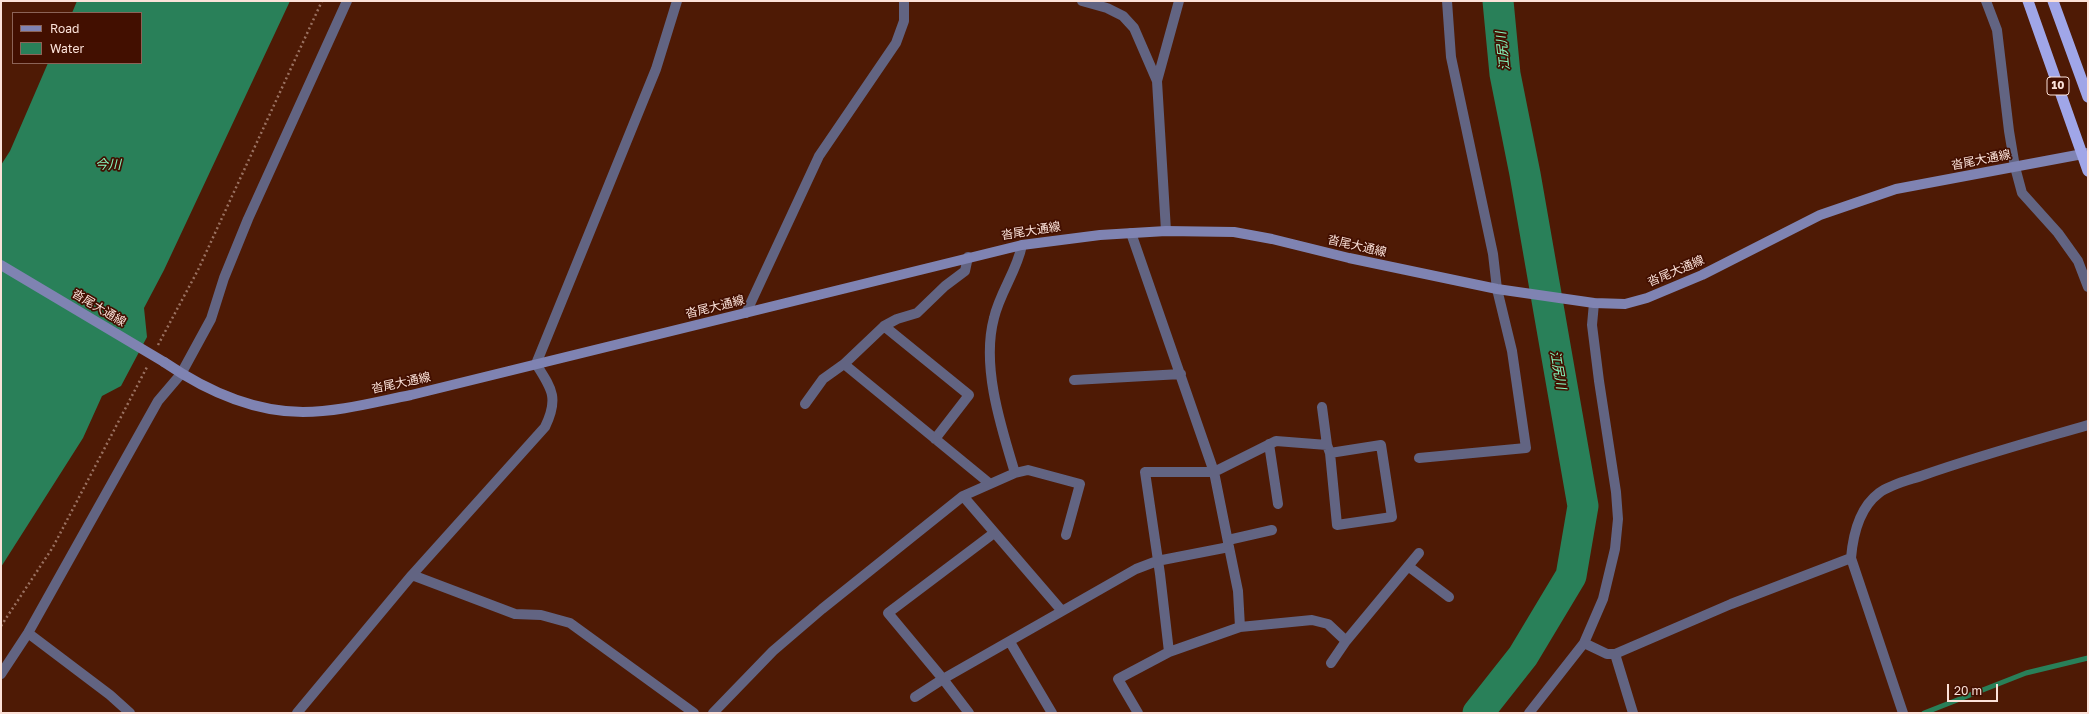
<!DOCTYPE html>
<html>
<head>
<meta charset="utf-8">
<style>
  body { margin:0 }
  #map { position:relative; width:2089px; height:714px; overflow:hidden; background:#4e1a05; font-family:"Golos Text",sans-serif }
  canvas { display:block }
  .frame { position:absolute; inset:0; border:2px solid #fce2d9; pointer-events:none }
  .legend { position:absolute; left:12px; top:12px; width:130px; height:52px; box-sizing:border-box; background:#420f00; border:1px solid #8c6357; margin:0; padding:5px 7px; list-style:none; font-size:12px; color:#fce2d9 }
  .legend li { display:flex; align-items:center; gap:8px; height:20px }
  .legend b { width:20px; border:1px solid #8c6357 }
  .scale { position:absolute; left:1947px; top:684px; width:51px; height:18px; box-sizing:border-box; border:2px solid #fce2d9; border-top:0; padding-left:5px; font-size:12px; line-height:14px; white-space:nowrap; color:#fce2d9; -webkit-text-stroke:3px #420f00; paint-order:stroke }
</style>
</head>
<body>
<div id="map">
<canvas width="2089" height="714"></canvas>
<div class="frame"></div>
<ul class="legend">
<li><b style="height:5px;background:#7f83b2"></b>Road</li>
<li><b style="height:11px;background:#298059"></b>Water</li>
</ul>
<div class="scale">20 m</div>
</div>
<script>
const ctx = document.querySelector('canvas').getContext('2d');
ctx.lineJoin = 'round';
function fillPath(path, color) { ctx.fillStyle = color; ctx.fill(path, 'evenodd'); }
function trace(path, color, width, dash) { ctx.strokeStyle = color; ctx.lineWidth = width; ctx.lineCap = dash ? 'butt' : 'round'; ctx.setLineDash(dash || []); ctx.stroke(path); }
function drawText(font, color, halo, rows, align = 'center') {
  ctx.font = font + ' "Golos Text","Noto Sans JP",sans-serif'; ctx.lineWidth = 3.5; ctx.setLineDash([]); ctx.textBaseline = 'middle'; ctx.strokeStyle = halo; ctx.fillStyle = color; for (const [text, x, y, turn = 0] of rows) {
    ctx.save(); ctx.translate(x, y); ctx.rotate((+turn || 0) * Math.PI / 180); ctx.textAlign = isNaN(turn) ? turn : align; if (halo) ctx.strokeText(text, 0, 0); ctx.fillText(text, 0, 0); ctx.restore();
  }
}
fillPath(new Path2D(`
  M77 1H290L164 270 144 308 147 337 121 386 102 396 83 438 1 567V165L10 151 48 63H141V13H72Z`), '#298059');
trace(new Path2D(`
  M1924 713 2026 673 2088 658`), '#298059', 5);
trace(new Path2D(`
  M1478 713 1523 656 1571 576 1583 506 1525 174 1505 74 1498 1`), '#298059', 31);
trace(new Path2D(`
  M158 345 198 270 322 1
  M1 626 53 547 147 367`), '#9a7161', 2.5, [2, 3]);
trace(new Path2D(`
  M1082 1 1107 8 1123 16 1134 28 1157 81 1166 231
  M1986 1 1997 30 2009 131 2015 167 2022 193 2058 233 2078 261 2088 287
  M1157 81 1179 1
  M746 313 819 156 896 43 904 21V1
  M884 326 969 395 935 439
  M844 364 989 483
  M1074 380 1181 374
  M805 404 823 379 844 364 884 326 897 319 917 313 945 286 965 271 968 257
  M1322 407 1327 445 1330 453 1337 525 1392 517 1381 445 1330 453
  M1269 444 1278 504
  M1419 458 1526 448 1512 351 1497 289 1493 254 1451 57 1447 1
  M1015 473 1028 470 1080 484 1066 535
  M963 496 1062 611
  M1228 540 1272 530
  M1229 547 1238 591 1240 627
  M1408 566 1449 597
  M412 575 515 614 541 615 570 623 694 713
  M28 633 110 695 130 713
  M1010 642 1052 713
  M1584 643 1607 654H1615L1731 604 1851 558
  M1169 652 1160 574 1145 472H1214L1276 441 1327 445
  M1615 654 1633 713
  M1331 663 1346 641
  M1 674 28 633 158 401 181 374
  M915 697 943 679 888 613 994 533
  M297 713 412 575 545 427C559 398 552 389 536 364L656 69 677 1
  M713 713 773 651 822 609 963 496 1015 473C1001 427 981 366 994 318 1000 292 1017 271 1022 245
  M969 713 943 679 1136 569 1157 561 1229 547 1214 472 1131 233
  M1138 713 1118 679 1169 652 1240 627 1312 620 1328 624 1346 641 1419 553
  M1529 713 1584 643 1603 599 1615 549 1618 519 1616 492 1599 381 1592 325 1594 303
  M1903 713 1851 558C1853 535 1859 508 1879 493 1891 484 1910 480 1924 475 1978 456 2033 441 2088 425`), '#626482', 10);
trace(new Path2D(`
  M181 374 211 319 224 278 248 219 347 1`), '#626482', 10);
trace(new Path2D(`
  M164 362C205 390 252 412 303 412 339 412 375 402 411 395L1022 245 1100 235 1166 231 1234 232 1272 239 1349 258 1497 289 1594 303 1625 304 1647 298 1702 275 1820 215 1896 189 2088 153`), '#7f83b2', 10);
trace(new Path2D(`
  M2028 1 2088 171
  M2053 1 2088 97`), '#a0a6e8', 11);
trace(new Path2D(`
  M1 265 164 362`), '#7f83b2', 10);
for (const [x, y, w] of [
  [2058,86,22]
]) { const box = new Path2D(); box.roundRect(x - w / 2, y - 9, w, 18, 3); ctx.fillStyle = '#420f00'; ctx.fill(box); trace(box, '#fce2d9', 1); }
drawText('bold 11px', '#fce2d9', null, [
  ["10",2058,86]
]);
drawText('12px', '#fce2d9', '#420f00', [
  ["沓尾大通線",1981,160,-11],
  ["沓尾大通線",1031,231,-9],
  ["沓尾大通線",1357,246,13],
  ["沓尾大通線",1676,271,-23],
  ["沓尾大通線",715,307,-14],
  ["沓尾大通線",99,308,31],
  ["沓尾大通線",401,383,-12]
]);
drawText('italic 13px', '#87f9c0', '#420f00', [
  ["江尻川",1503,51,-96],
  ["今川",108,165],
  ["江尻川",1558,370,80]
]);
</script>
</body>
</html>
